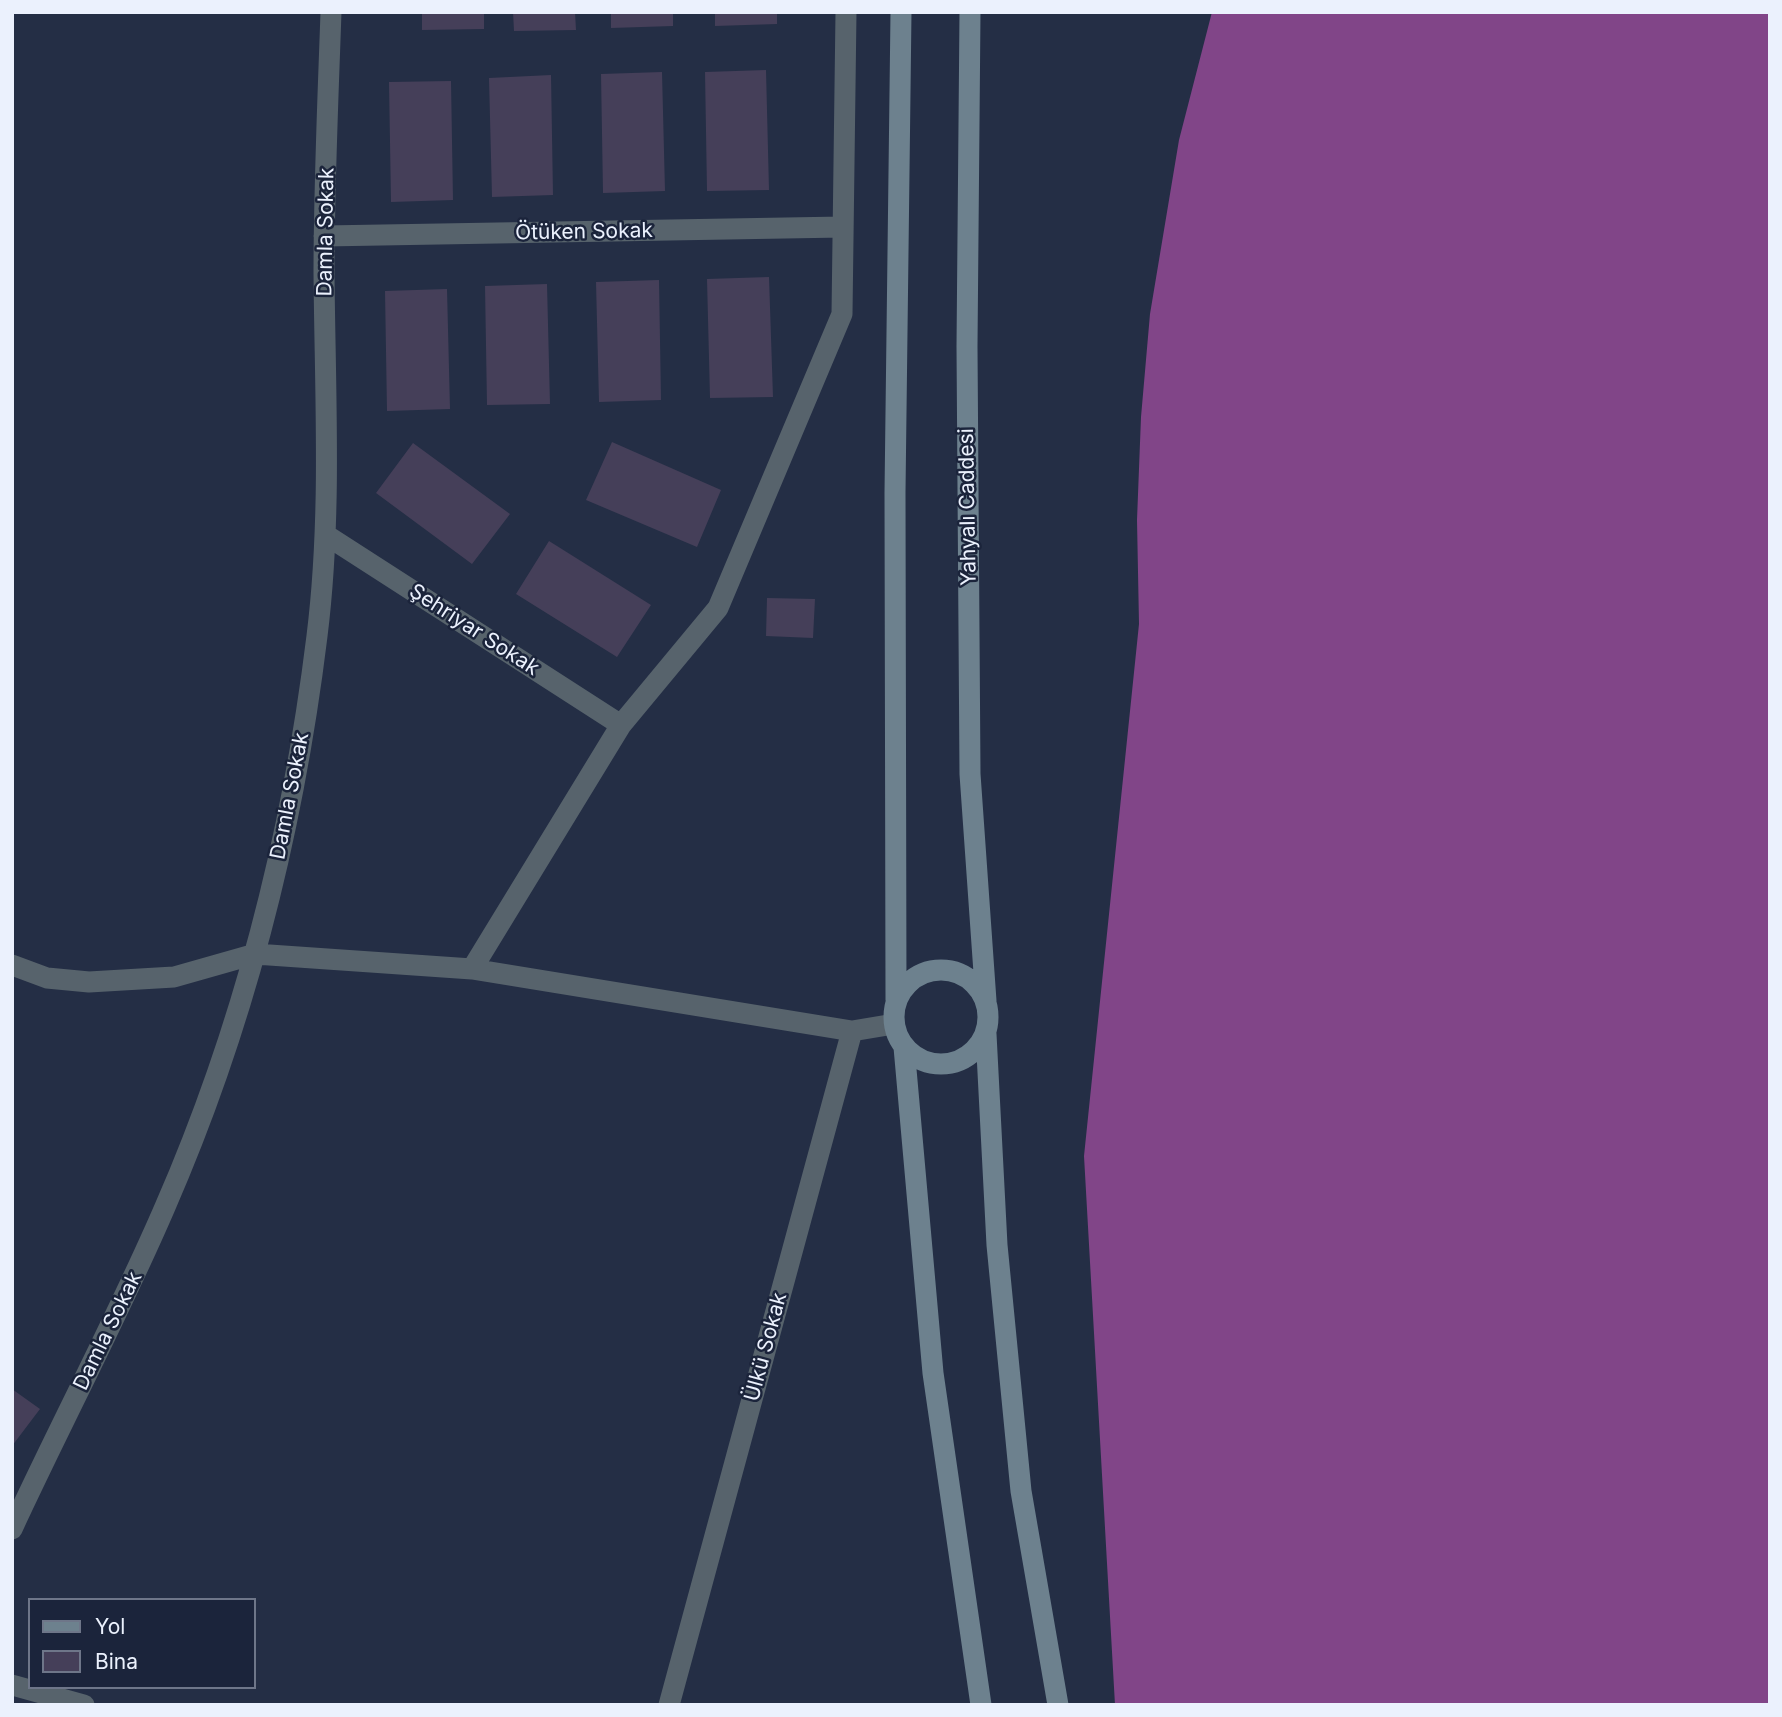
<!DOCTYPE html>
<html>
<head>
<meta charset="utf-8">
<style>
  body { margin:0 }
  #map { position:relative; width:1782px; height:1717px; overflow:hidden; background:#242e45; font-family:Inter,sans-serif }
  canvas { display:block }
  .frame { position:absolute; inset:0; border:14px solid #ebf1fd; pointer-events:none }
  .legend { position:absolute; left:28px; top:1598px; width:228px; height:91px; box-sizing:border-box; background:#1b243b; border:2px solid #6e7689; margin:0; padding:9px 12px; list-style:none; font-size:21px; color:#ebf1fd }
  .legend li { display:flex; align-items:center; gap:14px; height:35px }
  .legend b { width:35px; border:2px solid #6e7689 }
</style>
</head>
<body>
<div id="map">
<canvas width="1782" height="1717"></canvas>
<div class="frame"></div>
<ul class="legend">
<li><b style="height:9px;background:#6d818e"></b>Yol</li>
<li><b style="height:19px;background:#453f59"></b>Bina</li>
</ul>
</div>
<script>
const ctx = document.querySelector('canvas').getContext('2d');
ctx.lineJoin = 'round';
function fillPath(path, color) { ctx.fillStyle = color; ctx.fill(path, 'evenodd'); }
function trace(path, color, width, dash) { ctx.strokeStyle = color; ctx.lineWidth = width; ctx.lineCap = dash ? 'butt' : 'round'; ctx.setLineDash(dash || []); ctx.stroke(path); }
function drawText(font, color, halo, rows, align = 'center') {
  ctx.font = font + ' Inter,sans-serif'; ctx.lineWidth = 5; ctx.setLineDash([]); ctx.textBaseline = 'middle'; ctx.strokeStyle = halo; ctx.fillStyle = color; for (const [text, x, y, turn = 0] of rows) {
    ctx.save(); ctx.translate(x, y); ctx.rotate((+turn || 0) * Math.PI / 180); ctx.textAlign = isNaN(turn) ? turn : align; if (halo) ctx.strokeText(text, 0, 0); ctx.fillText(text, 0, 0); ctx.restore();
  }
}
fillPath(new Path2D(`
  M1212 12H1770V1705H1115L1084 1156 1139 624 1137 520 1141 417 1150 314 1179 140Z`), '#814588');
fillPath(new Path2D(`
  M422 12H484V29L422 30Z
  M513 12H575L576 30 514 31Z
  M611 12H673V26L611 28Z
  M715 12H777V24L715 26Z
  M766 70 769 190 707 191 705 72Z
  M662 72 665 191 603 193 601 74Z
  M551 75 553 195 492 197 489 78Z
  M451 81 453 200 391 202 389 82Z
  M769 277 773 397 710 398 707 279Z
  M659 280 661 400 599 402 596 282Z
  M547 284 550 404 487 405 485 286Z
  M447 289 450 409 387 411 385 291Z
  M612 442 721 490 697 547 586 500Z
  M413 443 510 514 472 564 376 493Z
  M549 541 651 605 617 657 516 594Z
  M767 598 815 599 813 638 766 636Z
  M12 1389 40 1409 12 1446Z`), '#453f59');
trace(new Path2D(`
  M324 236 843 227
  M326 535 621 725
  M12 965 47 978 89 982 174 977 255 954 472 969 852 1031
  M472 969 621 725 718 608 842 314 846 12
  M12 1529C62 1421 118 1316 165 1207 244 1026 293 832 317 636 332 516 325 394 324 273 324 186 328 99 331 12
  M12 1685 84 1705
  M669 1705 852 1031 894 1024`), '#57636c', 21);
trace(new Path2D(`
  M970 12 967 346 970 774 986 1001
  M894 1017a47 47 0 1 1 94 0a47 47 0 1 1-94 0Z
  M896 1000 895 492 901 12
  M986 1034 997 1245 1021 1491 1058 1705
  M904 1047 933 1373 981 1705`), '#6d818e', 21);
drawText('21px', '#ebf1fd', '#1b243b', [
  ["Damla Sokak",326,232,-89],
  ["Ötüken Sokak",584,232,-1],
  ["Yahyalı Caddesi",968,507,-91],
  ["Şehriyar Sokak",474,630,33],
  ["Damla Sokak",290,796,-79],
  ["Damla Sokak",108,1331,-64],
  ["Ülkü Sokak",766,1347,-75]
]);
</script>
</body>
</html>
